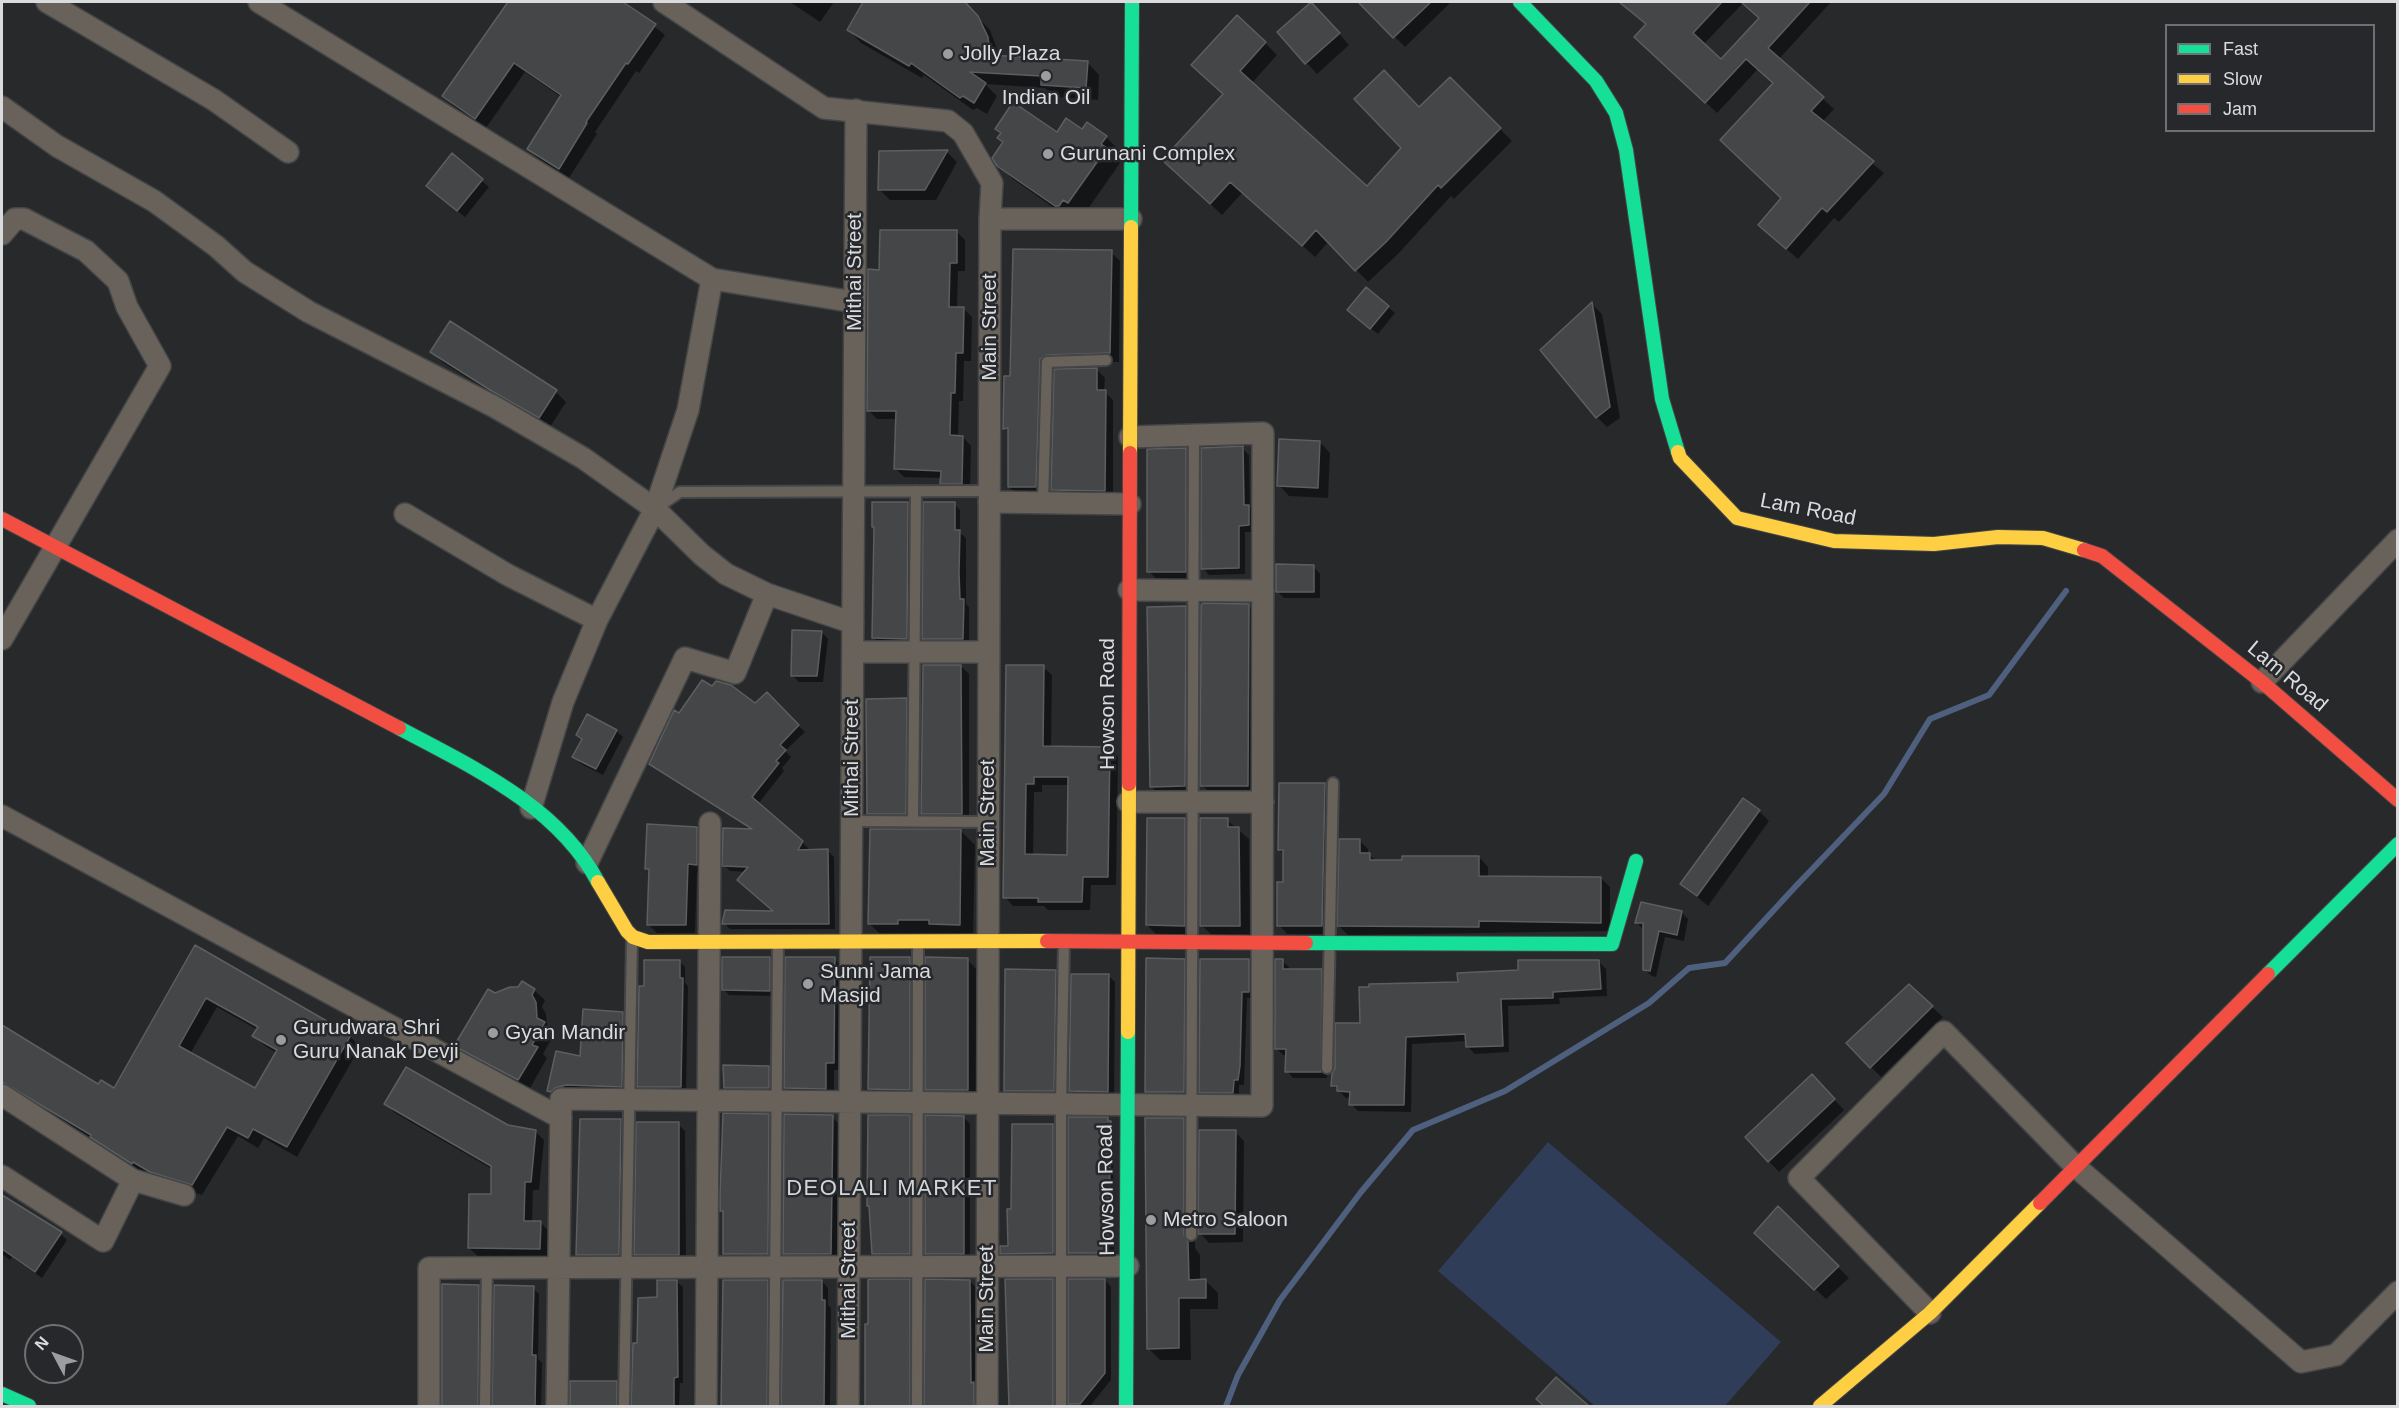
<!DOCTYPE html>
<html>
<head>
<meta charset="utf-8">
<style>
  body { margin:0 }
  #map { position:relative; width:2399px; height:1408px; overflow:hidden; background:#27292b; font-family:Arial,sans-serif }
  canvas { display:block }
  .frame { position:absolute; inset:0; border:3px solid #d9dbdd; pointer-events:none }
  .legend { position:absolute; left:2165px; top:24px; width:210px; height:108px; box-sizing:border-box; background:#26282c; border:2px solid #6e7073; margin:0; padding:8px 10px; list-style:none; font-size:18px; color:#d9dbdd }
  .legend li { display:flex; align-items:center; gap:12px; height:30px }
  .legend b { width:30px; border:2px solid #6e7073 }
  .north { position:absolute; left:24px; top:1324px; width:60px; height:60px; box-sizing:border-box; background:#26282c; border:2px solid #6e7073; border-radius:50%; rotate:311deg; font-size:16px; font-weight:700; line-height:24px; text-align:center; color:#d9dbdd }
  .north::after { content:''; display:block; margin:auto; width:21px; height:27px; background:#9b9d9f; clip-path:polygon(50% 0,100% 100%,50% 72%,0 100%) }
</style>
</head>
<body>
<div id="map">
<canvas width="2399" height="1408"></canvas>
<div class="frame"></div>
<ul class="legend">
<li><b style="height:8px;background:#16e098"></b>Fast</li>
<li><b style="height:8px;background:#ffcf43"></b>Slow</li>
<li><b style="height:8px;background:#f24e42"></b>Jam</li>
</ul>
<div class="north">N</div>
</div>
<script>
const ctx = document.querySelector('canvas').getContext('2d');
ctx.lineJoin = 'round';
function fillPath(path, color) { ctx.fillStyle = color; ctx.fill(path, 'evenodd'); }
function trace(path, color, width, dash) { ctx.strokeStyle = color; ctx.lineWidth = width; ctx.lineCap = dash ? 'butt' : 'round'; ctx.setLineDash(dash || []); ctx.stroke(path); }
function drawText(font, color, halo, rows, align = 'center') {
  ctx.font = font + ' Arial,sans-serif'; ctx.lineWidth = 5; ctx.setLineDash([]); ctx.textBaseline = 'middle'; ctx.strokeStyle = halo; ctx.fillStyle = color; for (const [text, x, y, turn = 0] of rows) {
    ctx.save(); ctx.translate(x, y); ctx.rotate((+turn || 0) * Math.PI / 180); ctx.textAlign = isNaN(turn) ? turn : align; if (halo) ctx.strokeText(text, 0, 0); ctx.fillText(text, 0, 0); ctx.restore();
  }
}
fillPath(new Path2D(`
  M1548 1142 1781 1342 1725 1406H1595L1438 1271Z`), '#2f3d58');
fillPath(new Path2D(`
  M521 2H623L665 35 639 73 636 71 595 132 597 134 569 178 539 159 529 149 561 97 525 72 486 128 454 106 444 96Z
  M790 2H834L820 22Z
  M865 2H963L990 30 1000 57 1087 62 1099 75 1098 100 1055 97 1045 88 985 84 997 96 987 114 977 108 973 110 924 75 922 78 861 43 849 30Z
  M1360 2H1451L1405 47Z
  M1619 2H1831L1779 59 1834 109 1822 122 1884 173 1839 222 1834 218 1798 259 1771 236 1783 198 1775 84 1758 69 1717 113 1648 48V26ZM1743 3 1760 18 1721 61 1703 45Z
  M1322 14 1349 45 1317 74 1279 33Z
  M1265 43 1277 55 1251 84 1367 188 1403 148 1450 79 1512 141 1454 199 1451 196 1398 254 1368 282 1329 241 1315 257 1243 192 1222 215 1176 172 1224 94 1206 77Z
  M997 129 1057 134 1082 132 1106 137 1120 151 1115 158 1120 163 1083 216 1071 220 1013 179 998 165 1004 143 999 138 1002 134Z
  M880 152H947L957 162 936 200H890L880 190Z
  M452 156 489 187 465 217 434 192Z
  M957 232 965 240V271H958L957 308H963L972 317 971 361H964L963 401H959L958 437H963L971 446 970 491H950L942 483V478L904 477 896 469 897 419H877L868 410 881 271Z
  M1111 252 1120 261 1119 362 1056 363 1049 367 1044 496H1018L1009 487 1010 433 1005 428 1012 377Z
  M1592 304 1602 314 1620 418 1607 427 1597 417Z
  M1388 307 1395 313 1378 334 1355 316Z
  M432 351 556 392 566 402 550 427 503 400 442 362Z
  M1096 369 1105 378 1104 391 1113 400V498H1061L1052 490Z
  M1320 442 1330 453 1328 498 1289 496 1279 485Z
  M1242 448 1249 455 1250 507 1255 513 1256 532H1245V574L1209 575 1203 568Z
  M1186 450 1195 459V581H1158L1149 571Z
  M908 504 915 510 913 645 880 644 873 637 875 529 873 527Z
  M954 504 960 510V533L966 538V604L969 607V645H930L924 639Z
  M1314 567 1320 574V598H1284L1277 591Z
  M1248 605 1262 619V800L1216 799 1202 785Z
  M1185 607 1192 614 1191 792 1158 793 1151 786Z
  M822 632 828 639 823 682H799L792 675Z
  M961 666 969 674V822L930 821 919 810V827H882L868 813 906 700 920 714 919 807H922Z
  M1043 667 1052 675 1051 748H1110L1118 757 1116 885H1091L1090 910H1048L1044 906H1013L1005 897ZM1042 785H1069V857L1033 856 1034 792H1042Z
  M712 688 756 705 767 694 805 732 785 751 791 757 782 768 784 771 758 804 802 842 809 849 807 851H828L834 857 835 929H730L724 923 776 912 746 872 730 871 724 865 753 831 657 770 651 763 679 715Z
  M616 731 623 737 603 775 581 764 574 757 583 740 578 735Z
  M1325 785 1333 793 1330 934H1287L1279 925 1285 883V855L1279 850Z
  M1759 811 1769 821 1708 906 1682 884Z
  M1184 820 1193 829V934H1156L1147 925Z
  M1227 820 1249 839 1250 936 1212 935 1201 925Z
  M697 828 705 837V873L697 872 695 933H657L648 924 650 872 646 868Z
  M961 831 975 845 973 938H884L870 924Z
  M1359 840 1368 849V854L1377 861 1479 857 1488 867V877L1601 878 1610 887V931L1348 935 1339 926Z
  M1642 904 1682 913 1688 919 1684 941 1665 937 1656 977 1652 976 1645 970 1643 929 1637 923Z
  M195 947 350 1036 360 1047 297 1157 264 1138 258 1148 238 1136 202 1195 162 1182 144 1171 143 1173 103 1147 96 1141 2 1082V1024L15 1035 99 1086 115 1090ZM217 1007 258 1030 254 1036 265 1046 277 1053 255 1090 190 1054Z
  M770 958 776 964 775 996 729 995 723 989Z
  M834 959 843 967 841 1070H834V1097L794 1096 786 1088Z
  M910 959 918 967V1098L878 1097 870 1089Z
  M967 959 976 969 977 1099H936L927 1089Z
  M1184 960 1190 967V1098H1153L1147 1091Z
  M1249 960 1255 967V998H1247L1244 1085H1239V1099L1207 1098 1201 1092Z
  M679 961 685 967V983L688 986 686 1093 644 1092 638 1086 646 987Z
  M1282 961 1289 967V970H1321L1328 977 1327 1078H1293L1287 1071V1055H1283L1276 1048Z
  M1599 962 1606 969 1607 996 1559 998 1560 1004 1508 1006 1509 1052 1475 1054 1468 1047 1467 1041 1412 1044 1411 1112 1358 1111 1351 1104V1098H1346L1333 1085 1361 1024 1459 983 1520 971Z
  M1055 971 1062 978 1060 1097H1012L1005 1090Z
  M1108 975 1115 982 1114 1098 1077 1097 1070 1091Z
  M1909 986 1943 1017 1881 1077 1848 1044Z
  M534 990 545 1000 542 1007 546 1014 547 1026 554 1034 543 1054 547 1058 529 1090 467 1056 456 1046 495 995Z
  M623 1014 629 1020 628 1093 555 1097 548 1090Z
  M769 1067 776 1074 775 1094H732L725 1087Z
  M1812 1076 1844 1110 1779 1172 1747 1138Z
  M386 1104 535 1131 544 1140 539 1190H533L532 1222H540L549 1231V1257L478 1256 469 1248 493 1196 492 1169 395 1113Z
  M768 1115 775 1122 774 1260 731 1261 724 1254 725 1214 722 1211Z
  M832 1117 841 1126 840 1263H793L784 1254Z
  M909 1117 916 1123V1260H880L873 1253Z
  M964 1117 970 1124V1260H933L926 1253Z
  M1107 1119 1113 1125 1114 1259H1076L1070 1253Z
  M1183 1119 1195 1131V1248L1200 1255V1281H1206L1218 1293V1309H1190L1191 1360H1160L1148 1348Z
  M621 1121 629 1129 627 1262H585L577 1254Z
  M678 1124 685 1131 686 1261H642L636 1254Z
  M1053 1125 1060 1132V1260H1008L1002 1253 1009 1247 1013 1211Z
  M1235 1132 1244 1141 1243 1242 1209 1243 1200 1233Z
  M2 1197 61 1234 67 1240 42 1278 12 1257 10 1260 2 1254Z
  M1778 1208 1849 1278 1826 1299 1767 1243Z
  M1053 1280 1060 1288 1059 1406H1010Z
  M1105 1280 1111 1287V1380L1090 1406H1073L1070 1403Z
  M767 1281 774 1288 772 1406H723Z
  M822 1281 828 1288V1305L831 1308 830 1406H783Z
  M909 1281 918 1289 917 1406H867Z
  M970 1281 978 1290 982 1406H926Z
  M677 1282 683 1287V1383H680L679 1406H632L638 1345 659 1299Z
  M479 1286 485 1293 483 1406H443Z
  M533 1288 539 1294 538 1359 542 1363 541 1406H494Z
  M616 1383 622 1389V1406H571Z`), '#0007');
trace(new Path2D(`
  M1226 1406 1238 1375 1280 1300 1361 1192 1413 1130 1505 1091 1649 1003 1689 968 1725 963 1796 886 1884 794 1930 719 1989 695 2066 591`), '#4f607f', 6);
const building = new Path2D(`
  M508 2H623L656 24 628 64 626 63 586 122 587 123 559 169 527 149 561 95 514 63 475 119 442 96Z
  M863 2H965L978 16 988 37 990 55 1088 61 1086 88 1041 85V76L970 72 986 83 974 103 963 96 960 98 911 63 909 66 847 30Z
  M1311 2 1340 33 1305 64 1277 32Z
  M1358 2H1431L1393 38Z
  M1619 2H1722L1693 33 1721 59 1759 18 1741 2H1810L1768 48 1824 97 1811 111 1874 161 1827 212 1822 208 1786 249 1758 225 1781 198 1720 140 1773 83 1746 59 1705 103 1634 37 1646 24Z
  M1237 15 1266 42 1240 71 1367 186 1401 148 1354 99 1384 70 1419 107 1450 77 1501 128 1441 188 1438 185 1386 242 1355 271 1316 230 1302 246 1230 182 1210 204 1162 160 1223 94 1191 65Z
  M1013 102 1057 132 1066 118 1082 129 1087 122 1107 136 1101 144 1107 148 1068 203 1063 200 1059 206H1055L997 166 992 158 1003 142 997 138 1001 133 995 129Z
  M948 150 925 190H878L879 151Z
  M452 153 483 179 457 211 426 186Z
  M880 230H957V263H950L949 307H964L963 353H956L955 393H951L950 435 963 436 962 484H940L941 471 894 469 896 411H867L868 269 879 270Z
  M1013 249 1112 250 1110 353 1047 355 1040 359 1036 487H1008V428L1003 429 1004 376H1010Z
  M1366 287 1389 306 1370 329 1347 310Z
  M1592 302 1610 407 1596 418 1540 350Z
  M450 321 557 390 539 418 490 390 430 352Z
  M1097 368V390H1106L1105 491 1051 490 1054 369Z
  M1279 439 1320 441 1318 488 1277 486Z
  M1243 446 1244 505H1249V525L1239 526V568L1201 569V448Z
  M1186 448V572H1147V449Z
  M872 502H908L907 639 872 638 874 527H872Z
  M923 502H955V530H960L959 573 960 599H964L963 639H922Z
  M1276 564 1314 565V592H1276Z
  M1203 603 1249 604 1248 786H1200L1201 605Z
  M1186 606 1185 786 1150 787 1147 607Z
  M792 630 822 631 817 676H791Z
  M923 665H961L962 814H921Z
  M1006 665H1044L1043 746 1110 747 1108 877H1083L1082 902H1038V898H1003ZM1034 777H1068L1067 855 1025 854 1026 784H1034Z
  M702 680 712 686 716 681 731 685 755 703 767 692 799 725 780 745 786 750 776 761 779 763 752 797 803 841 798 850 828 849 829 924H722L725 910 773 911 737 880 748 867 722 866 723 828 752 829 649 764 674 710 679 713Z
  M907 698 906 814H867L866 699Z
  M587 714 617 730 596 769 572 757 582 739 576 735Z
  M1279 783H1325L1322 926H1277V882H1283V850H1278Z
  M1743 798 1760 810 1697 896 1680 884Z
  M1147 818H1185V926L1146 925Z
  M1200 818H1228V827H1239L1240 926H1200Z
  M647 824 697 827V865L688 864 686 925H647L649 869H645Z
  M870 829H961L960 925 929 924V920H898V924H868Z
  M1339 839H1360V853H1370V860H1402V856H1479V876L1601 877V923L1479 921V927L1337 926Z
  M1641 902 1682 911 1677 935 1659 931 1650 971 1643 970V923H1635Z
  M195 945 351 1035 287 1147 253 1129 248 1138 227 1127 192 1185 150 1172 133 1162 132 1164 90 1137 91 1135 2 1082V1025L98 1084 101 1080 114 1088ZM206 998 258 1027 252 1036 277 1050 255 1088 179 1046Z
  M722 957H770V991L722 990Z
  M785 957H835L834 1063H826V1089L784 1088Z
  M870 957H910V1090L868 1089Z
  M925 957 968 958V1090H925Z
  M1146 958 1185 959 1184 1092H1145Z
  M1200 959H1249V992H1242L1240 1066 1238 1080H1234L1233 1093H1199Z
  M1275 959H1283V969H1322L1321 1072H1285L1286 1049H1275Z
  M644 960H680V978H683L681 1087H637L639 986H644Z
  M1518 960H1599L1601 989 1553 992V998L1501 999 1503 1046 1466 1047 1465 1034 1406 1037 1404 1105H1349L1350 1092 1337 1091V1086H1331L1332 1074 1335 1068V1023H1360L1359 987H1369V984L1458 982 1457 973 1518 970Z
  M1005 969 1056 970 1054 1091H1004Z
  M1071 974H1109L1108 1092 1069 1091Z
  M522 981 535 989 532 995 536 1002 537 1018 545 1022 532 1045 538 1047 518 1080 454 1046 488 989 495 993 510 987H518Z
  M1909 984 1933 1006 1870 1068 1846 1043Z
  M583 1009 623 1012 622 1087 566 1085 555 1088 551 1092 547 1091 556 1051 580 1056Z
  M723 1065 769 1066V1088H724Z
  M406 1067 508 1125 536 1130 531 1182H525L524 1221H541L540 1249 468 1248 469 1194H491V1166L384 1104Z
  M1812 1074 1835 1099 1768 1162 1745 1137Z
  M723 1113 769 1114 768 1254H723V1211H720V1195Z
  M784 1114 833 1115 831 1254H783Z
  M868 1115H910V1254H872L869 1206H867Z
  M925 1115 964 1116V1254H925Z
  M1068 1117H1108V1121H1111L1108 1253H1068Z
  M1145 1118H1184V1235L1188 1242 1189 1280 1206 1279V1298H1179V1348L1147 1349Z
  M580 1119H621L619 1255H576Z
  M636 1122H679V1255H634Z
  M1012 1124H1053V1253L1000 1254V1246H1008L1007 1209H1011Z
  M1199 1130H1236L1235 1234H1198Z
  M2 1195 62 1232 35 1272 2 1249Z
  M1778 1206 1839 1266 1814 1290 1754 1233Z
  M871 1279H910V1407H865V1324H868V1280Z
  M925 1279 970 1280 971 1383 974 1382V1407H924Z
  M1005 1279H1053V1407H1009Z
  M1068 1279H1105V1373L1080 1404H1068Z
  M657 1280H677L678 1377 674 1378V1407H631L633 1343H637L638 1298 657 1297Z
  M723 1280H768L767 1407H721Z
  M783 1280H822V1300H825L824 1407H781Z
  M442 1284 479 1285 478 1407H442Z
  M494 1285 534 1286 532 1355H536L535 1407H492Z
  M1556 1377 1590 1407H1545L1536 1399Z
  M570 1381H617V1407H570Z`);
fillPath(building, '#444648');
trace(building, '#5d5e60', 1.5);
const lane = new Path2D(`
  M1043 503 1047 362 1106 360
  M658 507 680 492 989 491
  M852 821 988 822
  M913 821 916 491
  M1327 1068 1333 783
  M1191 1235 1194 435
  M485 1406 487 1268
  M624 1406 632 939
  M774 1406 778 942
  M917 1406 918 942
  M1061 1406V1104L1064 943`);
const street = new Path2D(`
  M47 2 214 100 288 152
  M259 2 712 279 854 302
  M664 2 824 108 948 121 963 133 992 183 990 219 987 1406
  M2 107 57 146 154 201 216 246 245 272 309 312 495 407 583 458 655 509 702 555 726 574 767 594 853 623
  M990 219H1131
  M2 234 15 219H24L86 251 118 281 127 307 160 366 2 639
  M989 502 1130 504
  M405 514 508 575 597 620
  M1129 590 1263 591
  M853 652H989
  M2262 682 2398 540
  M1128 802H1263
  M531 808 563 702 597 620 655 509 688 410 712 279
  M2 816 561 1118
  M587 863 685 658 735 673 767 594
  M2 1095 133 1180 184 1195
  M2 1176 103 1241 133 1180
  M1930 1313 1799 1178 1944 1032 2075 1166 2301 1362 2336 1355 2398 1292
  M429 1406V1268L1128 1266
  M557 1406 561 1099 1262 1106 1263 433 1130 437
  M706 1406 710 823
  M848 1406 856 110`);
const fast = new Path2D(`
  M1520 2 1596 81 1616 113 1626 150 1662 399 1678 452
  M1131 227 1132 2
  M399 728C472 767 558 806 598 882
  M1306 943 1612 944 1636 861
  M2268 974 2398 844
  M2 1394 29 1406
  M1126 1406 1128 1032`);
const slow = new Path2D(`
  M1678 452 1680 458 1737 518 1834 541 1934 544 1998 537 2043 538 2084 550
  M1130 453 1131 227
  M598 882 627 931 633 937 648 942 1047 941
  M1128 1032 1129 784
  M1820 1406 1930 1313 2040 1203`);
const jam = new Path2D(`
  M2 519 399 728
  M2084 550 2102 556 2262 682 2398 800
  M1129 784 1130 453
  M1047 941 1306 943
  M2040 1203 2268 974`);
trace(lane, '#444547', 14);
trace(street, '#444547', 24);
trace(fast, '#444547', 16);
trace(slow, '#444547', 16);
trace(jam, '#444547', 16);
trace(lane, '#69625a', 10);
trace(street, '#69625a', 21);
trace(fast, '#16e098', 14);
trace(slow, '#ffcf43', 14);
trace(jam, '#f24e42', 14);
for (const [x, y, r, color] of [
  [948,54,6,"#9b9d9f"],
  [1046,76,6,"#9b9d9f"],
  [1048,154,6,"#9b9d9f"],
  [808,984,6,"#9b9d9f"],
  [493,1033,6,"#9b9d9f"],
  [281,1040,6,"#9b9d9f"],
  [1151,1220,6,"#9b9d9f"]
]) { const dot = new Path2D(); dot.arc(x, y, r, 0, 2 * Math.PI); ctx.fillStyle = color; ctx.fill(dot); trace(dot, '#26282c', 2); }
drawText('21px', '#d9dbdd', '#26282c', [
  ["Jolly Plaza",960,54],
  ["Indian Oil",1046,98,"center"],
  ["Gurunani Complex",1060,154],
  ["Sunni Jama",820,972],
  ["Masjid",820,996],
  ["Gurudwara Shri",293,1028],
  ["Guru Nanak Devji",293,1052],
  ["Gyan Mandir",505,1033],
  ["Metro Saloon",1163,1220]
], 'left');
drawText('21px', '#d9dbdd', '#26282c', [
  ["Mithai Street",855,272,-90],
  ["Main Street",990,327,-90],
  ["Lam Road",1808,510,11],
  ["Lam Road",2287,677,40],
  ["Howson Road",1108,704,-90],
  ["Mithai Street",852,758,-90],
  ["Main Street",988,813,-90],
  ["Howson Road",1107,1190,-91],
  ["Mithai Street",849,1280,-90],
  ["Main Street",987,1299,-90]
]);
ctx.letterSpacing = '1.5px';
drawText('22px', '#d1d4d9', '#26282c', [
  ["DEOLALI MARKET",892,1189]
]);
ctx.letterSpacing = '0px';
</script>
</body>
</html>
